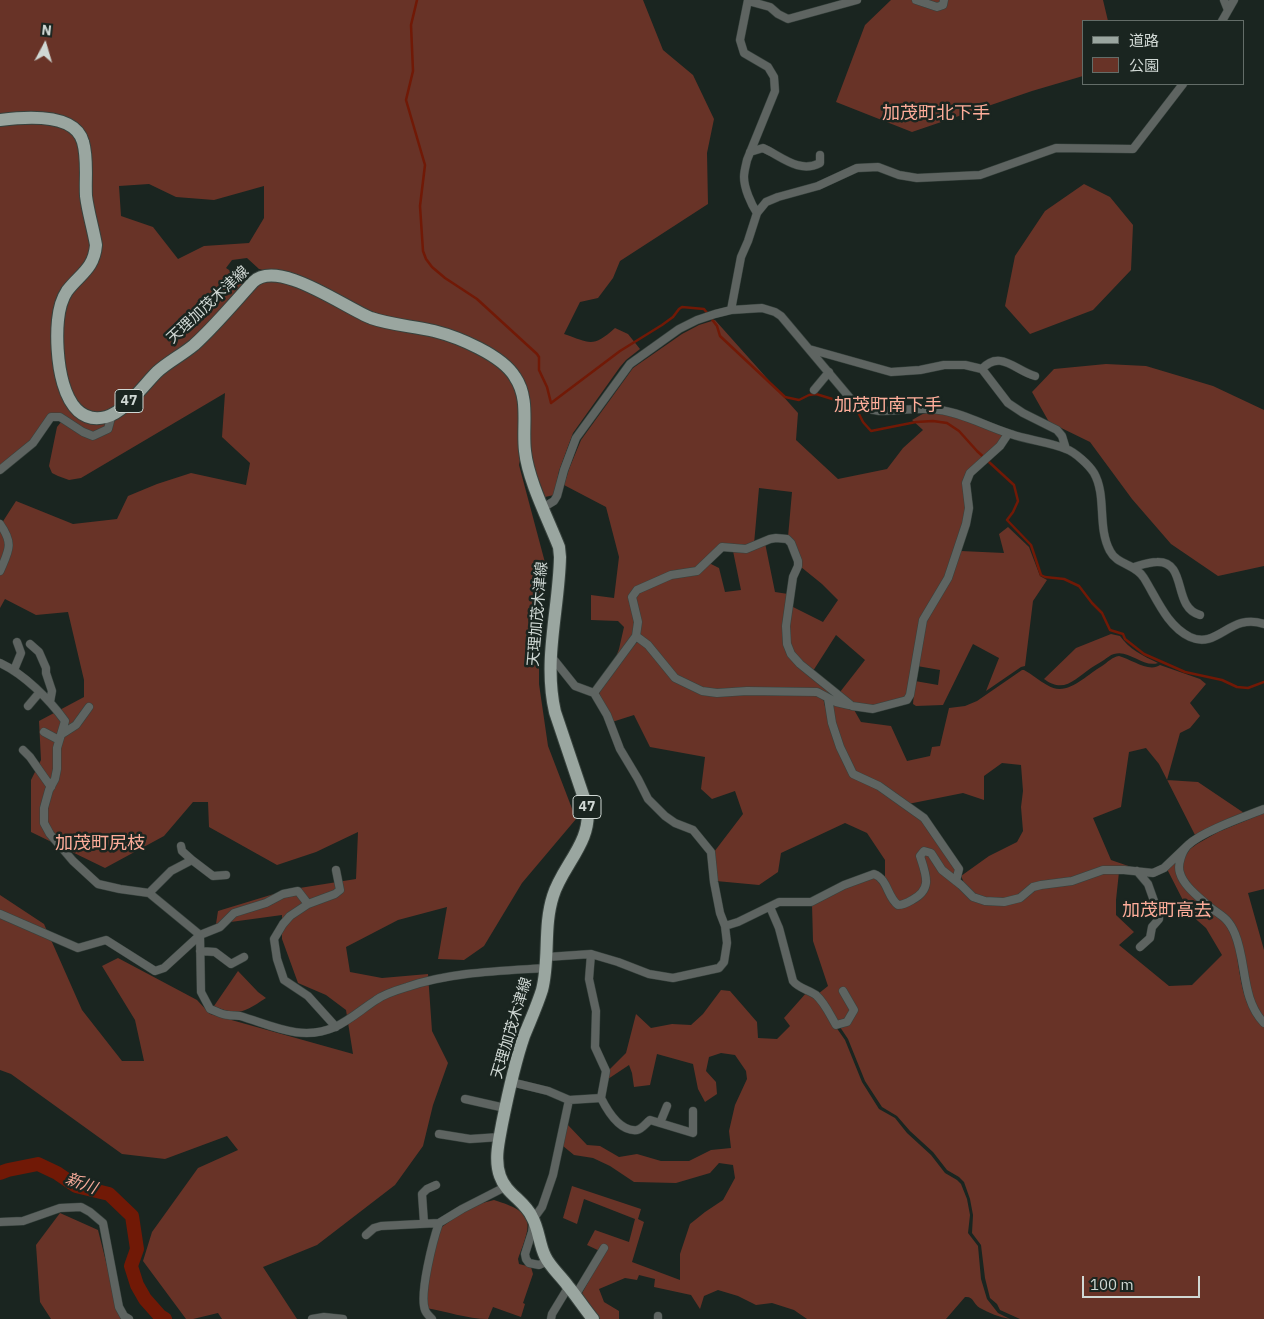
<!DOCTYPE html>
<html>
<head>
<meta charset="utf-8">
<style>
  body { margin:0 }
  #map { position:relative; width:1264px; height:1319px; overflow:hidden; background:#1a2520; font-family:"IBM Plex Sans","Noto Sans JP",sans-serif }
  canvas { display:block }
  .legend { position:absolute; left:1082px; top:20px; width:162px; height:65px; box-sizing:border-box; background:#1a2520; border:1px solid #636d68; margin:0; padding:6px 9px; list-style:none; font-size:15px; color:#d0d8d4 }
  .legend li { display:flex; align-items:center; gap:10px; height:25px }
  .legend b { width:25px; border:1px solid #636d68 }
  .north { position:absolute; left:20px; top:20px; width:50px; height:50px; -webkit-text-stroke:4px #1a2520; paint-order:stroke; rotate:6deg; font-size:14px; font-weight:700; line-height:20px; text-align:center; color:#d0d8d4 }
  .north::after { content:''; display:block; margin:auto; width:18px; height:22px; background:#d0d8d4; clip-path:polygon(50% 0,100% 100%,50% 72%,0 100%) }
  .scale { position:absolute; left:1082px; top:1276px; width:118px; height:22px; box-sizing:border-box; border:2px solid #d0d8d4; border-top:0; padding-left:6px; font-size:15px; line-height:18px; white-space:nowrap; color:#d0d8d4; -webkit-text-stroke:4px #1a2520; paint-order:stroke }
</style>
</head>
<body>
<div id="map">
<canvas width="1264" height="1319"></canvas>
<ul class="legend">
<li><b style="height:6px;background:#9aa6a0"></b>道路</li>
<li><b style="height:14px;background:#683327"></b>公園</li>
</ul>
<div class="north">N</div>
<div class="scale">100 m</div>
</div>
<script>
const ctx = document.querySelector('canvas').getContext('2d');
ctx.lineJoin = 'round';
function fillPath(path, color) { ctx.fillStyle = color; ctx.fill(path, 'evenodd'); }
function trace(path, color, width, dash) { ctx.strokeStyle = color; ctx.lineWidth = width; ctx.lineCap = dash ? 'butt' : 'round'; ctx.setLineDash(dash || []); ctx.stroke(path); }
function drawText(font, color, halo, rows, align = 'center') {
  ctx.font = font + ' "IBM Plex Sans","Noto Sans JP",sans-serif'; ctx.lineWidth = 5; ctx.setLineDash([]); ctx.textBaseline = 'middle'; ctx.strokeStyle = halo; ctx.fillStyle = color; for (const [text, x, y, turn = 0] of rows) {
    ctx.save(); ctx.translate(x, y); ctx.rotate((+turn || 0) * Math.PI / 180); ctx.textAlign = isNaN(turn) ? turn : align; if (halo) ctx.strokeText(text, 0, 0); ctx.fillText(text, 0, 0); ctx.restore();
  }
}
fillPath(new Path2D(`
  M0 0H643L663 50 693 75 714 119 707 153 708 204 620 261 613 278 598 298 580 302 564 334C590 343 593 348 615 328L628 334 640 349 626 360 620 367 573 433 559 471 554 495 545 497 532 462 530 450 528 390 520 375 507 360 382 318 271 272 259 269 247 258 232 260 226 268 249 283 191 344 114 407C101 413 96 416 83 406 79 404 74 401 72 396 64 380 60 330 64 312 66 295 83 281 94 268L90 196 79 126 0 114ZM149 184 176 197 214 200 264 186V218L249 243 204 246 178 259 153 227 121 216 119 186Z
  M891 0H1103L1108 21H1083V76L1032 91 912 132 836 102 865 25Z
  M11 121C35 124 63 120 78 141L91 236 89 258 58 295C58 318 53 385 64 402 70 414 89 418 100 423L258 281 267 278 317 293 451 339 496 364 512 379 519 400 520 460 519 465 547 570 539 652V684L548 746 576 819 522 883 484 946 464 960 438 959 447 907 398 920 346 947 350 972 382 978 428 974 432 1031 448 1063 433 1105 423 1146 395 1185 317 1245 263 1267 297 1319H222L218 1313 193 1319H186L143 1261 152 1232 198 1168 238 1150 227 1136 165 1159 122 1154 11 1074 0 1070V895L44 924 82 1010 122 1061H144L135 1020 102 966 118 958 197 1000 210 1014 353 1054 346 1010 326 995 298 983 282 939V915L216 924 218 911 287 890 356 879 358 832 316 852 277 865 209 827 208 802H193L164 836 105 868 31 832V780L41 760 39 721 84 697V680L68 612 36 615 5 599 0 608V526L16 501 73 524 117 519 128 496 157 484 191 473 246 485 250 463 222 437 225 393 81 478 69 480 58 476 52 473 49 466 57 427 61 422 55 414 39 434 0 468V124Z
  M1084 184 1110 197 1133 225 1131 270 1093 310 1030 334 1005 306 1015 256 1045 211Z
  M715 320 798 413 796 440 838 479 887 469 903 448 923 430 912 420C916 418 921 414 926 413 941 410 988 427 1002 435L1003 439 968 471 966 515 946 577 923 614 906 698 873 707 853 703 840 692 865 660 836 635 813 671 793 653 788 636 791 606 823 622 838 600 822 584 801 567C801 555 797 545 788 537L792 492 759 488 754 544 745 546 725 544 696 569 636 588 634 636 614 662 619 649 624 627 618 621 591 620V595L614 598 619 557 606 507 564 485 569 469 581 440 633 368 682 334 699 325Z
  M1106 364 1146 366 1213 386 1264 410V566L1218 576 1171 544 1132 499 1090 442 1049 422 1032 392 1054 369Z
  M1008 527 1029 547 1040 576 1047 580 1033 601 1025 666 1021 667 986 691 999 658 973 644 943 705 916 706 913 704 915 681 938 685 940 670 917 666 923 627 961 551 1004 553 999 534Z
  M765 543 775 592 788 594 785 645 843 702 823 692 717 691 702 688 682 680 638 635 635 602 636 594 638 592 709 563 719 568 725 592 741 590 733 551Z
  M1111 634 1120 636C1129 649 1143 656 1158 663 1143 668 1129 649 1114 654 1110 655 1107 658 1104 660 1100 663 1095 665 1091 668 1075 679 1064 694 1044 679L1076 648Z
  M638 641 646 647 689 689 748 693 817 695 823 698 829 723 851 776 878 789 922 820 956 870V875L953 876C950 874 946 871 944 868 937 859 935 845 921 849L918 853 923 880 919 893 901 902 895 899 885 879V860L867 833 845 823 781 853 778 872 759 885 716 881 714 852 743 814 735 791 712 799 701 789 705 757 650 747 634 715 612 722 599 693 615 667Z
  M1119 656C1131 659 1149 673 1160 665L1200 679 1206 684 1190 703 1200 716 1190 728 1180 733 1167 780 1198 782 1244 813 1195 835 1159 764 1146 748 1129 752 1121 807 1093 818 1111 860 1137 869 1040 883 1012 898H982L967 889 961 876 989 856 1017 842 1023 831 1021 807 1023 791 1021 765 1002 763 984 776V800L963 793 908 804 857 774 848 759 831 710 833 703 846 708H853L861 722 891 726 907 761 930 756 932 747 940 746 949 708 965 706 977 701 1022 670H1024C1032 674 1039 681 1047 685 1067 698 1086 675 1102 666 1108 662 1112 657 1119 656Z
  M1264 813V889L1248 893 1264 950V1019L1255 1007 1237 931 1226 914 1211 905 1195 889 1183 874 1182 869 1184 858 1190 849 1197 844 1218 832Z
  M926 853 940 871 989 904C1029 891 1077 874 1119 872L1116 900V915L1134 932 1119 945 1169 986 1192 985 1222 955 1206 928 1190 914 1167 869 1177 858 1176 870C1197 893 1225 914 1235 944 1240 970 1241 1009 1264 1027V1319H1020L1000 1310 997 1304 990 1298 985 1278 981 1245 972 1233 973 1215 970 1199 964 1182 959 1177 947 1170 933 1152 910 1131 897 1116 882 1107 865 1081 848 1039 818 994 828 986 813 941 812 904 845 887 876 877 885 889 905 907 923 897 925 894 923 856Z
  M238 971 258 992 266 998C244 1012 239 1017 214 1006Z
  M721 990 730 991 757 1022 758 1038 777 1039 790 1026 784 1018 807 992 815 997 845 1040 862 1082 879 1109 895 1118 907 1133 931 1155 945 1173 957 1180 961 1184 967 1199 970 1215 968 1233 978 1246 981 1279 987 1299 998 1313 1010 1319C999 1317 989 1313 980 1308 973 1304 974 1296 965 1297L946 1319H807L794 1310 772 1303 756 1305 738 1296 718 1290 704 1296 700 1309 691 1295 654 1287 655 1279 639 1275 637 1280 625 1278 599 1289 604 1302 619 1311V1319H600L580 1297 604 1253 587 1245 595 1230 629 1242 635 1219 584 1199 577 1224 563 1218 572 1186 641 1209 638 1219 644 1222 632 1262 680 1280V1254L690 1224 705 1212 723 1200 735 1178 733 1165 719 1163 710 1173 676 1183 634 1182 610 1166 593 1158 574 1155 563 1146 567 1124 587 1145 600 1146 619 1157 637 1154 661 1161H689L711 1150 731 1148 729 1131 735 1105 747 1079 746 1071 735 1055 721 1053 709 1057 706 1071 716 1082 717 1094 705 1102 698 1089 693 1064 657 1054 650 1085 634 1087 632 1073 629 1065 608 1079V1071L626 1053 636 1014 651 1028 672 1024 691 1025 703 1014Z
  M494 1200C536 1213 532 1222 518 1259L519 1264 531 1267 533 1274 523 1303 525 1304 521 1317 493 1307 488 1319C467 1319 446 1311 425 1308V1296L439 1229 471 1206Z
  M60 1213 98 1230 119 1313 124 1319H51L40 1302 36 1245Z`), '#683327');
trace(new Path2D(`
  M417 0 411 25 413 71 406 100 425 165 420 206 423 251 426 259 432 267 445 278 477 299 537 354 539 357V370L547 387 551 403 620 351 662 325 673 317 679 309 682 307 704 309 717 326 720 336 785 397 799 400 809 395 816 394 852 405 857 410 863 422 871 431 916 422 933 421 947 423 959 431 977 451 1014 485 1018 501 1013 512 1007 520 1031 545 1041 575 1045 577 1064 579 1079 586 1092 603 1102 613 1110 630 1123 634 1125 639 1144 654 1185 672 1222 680 1237 687 1248 688 1264 682`), '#711906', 2.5);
trace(new Path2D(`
  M0 1173 8 1170 38 1164 57 1173 76 1186 109 1194 132 1216 137 1249 131 1266 137 1285 145 1299 160 1316 165 1319`), '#711906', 14);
const street = new Path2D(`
  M748 0 740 40 744 53 768 67 774 77 775 91 747 160C746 165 744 171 744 177 744 188 751 204 757 213
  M916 0 937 7 943 5 944 0
  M1224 0 1228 10
  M748 1 770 7 778 14 788 19 857 0
  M1222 21 1234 0
  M750 152 763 148C781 156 799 174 820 163V155
  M731 310 741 257 748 241 757 213 766 202 778 197 818 186 857 168 878 167 899 175 917 178 980 175 1056 148 1133 149 1183 84
  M809 349 891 372 920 370 944 365H965L982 369 1008 403 1023 413 1057 430 1062 436 1066 449
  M982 369C1000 349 1016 371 1035 376
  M814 390 829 372
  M0 470 33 443 51 417H60L83 432 93 436 108 429 112 414
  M544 507 554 501 557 496 564 470 576 438 630 364 679 329 697 320 715 314 731 310 762 308 775 312 781 316 850 398C859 405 867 410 879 411 898 411 920 407 939 410 964 413 987 427 1011 434 1027 440 1050 442 1066 449 1075 452 1089 465 1094 473 1107 496 1097 527 1110 551 1117 565 1136 564 1144 578 1157 599 1167 626 1190 637 1218 650 1230 612 1264 624
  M0 524C14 544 9 550 0 571
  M1134 567C1141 565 1149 562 1157 562 1188 561 1172 608 1200 615
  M636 636 648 645 675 678 702 691 717 693 747 691 817 692 836 702 849 705
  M30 644 39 652 46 668V673L52 691 50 702
  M0 663C24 674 49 699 65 721L57 748V769L55 779 49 790 44 808V823L50 834 73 861 98 884 120 889 149 893 200 935
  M14 670 21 653 17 642
  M594 693 636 636 638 622 632 597 637 590 671 575 697 571 722 547 746 549 770 539 776 538 787 539 791 543 798 561V566L793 577 786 626 787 644 791 654 800 664 852 706 873 709 907 700 910 695 923 620 948 578 966 524 969 508 966 483 970 473 1000 446 1008 434
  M828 698 832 723 840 747 853 774 879 786 924 818 959 869 956 881
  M28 706 39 693
  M44 732 59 740
  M62 734 76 725 89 707
  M23 750 30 757 51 787
  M1264 809C1244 817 1203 831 1188 845 1182 851 1177 865 1180 873 1183 884 1195 894 1204 902 1217 915 1227 914 1235 934 1247 963 1241 999 1264 1023
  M181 846 182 851 192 860
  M336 870 340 890 335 894 308 904 290 916 283 924 274 939 277 959 284 980 308 996 336 1027
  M1137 871 1148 884 1159 915V919L1152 927 1150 938 1140 947
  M149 893 171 871 192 860 213 876 226 875
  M770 907 779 928 793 981C798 988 809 990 816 995 825 1003 830 1015 836 1025L847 1022 854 1010 843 991
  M0 914 78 948 106 940 155 971 164 968 200 935 220 927 234 913 266 903 283 894 298 891 308 904
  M725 926 738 922 779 902H811L844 885 874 874C888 879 887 897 898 905 903 905 907 903 912 900 933 889 926 875 920 856L924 851 931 853 942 870 961 885 973 897 985 901 1004 902 1020 898 1033 887 1041 885 1072 881 1103 870H1124L1153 873 1164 868 1187 846
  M200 935 201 992 210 1009C216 1011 222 1015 228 1015 232 1016 236 1015 240 1016 271 1025 301 1042 335 1027 350 1020 362 1009 376 1000 384 994 397 990 407 987 451 972 500 971 546 968
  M200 951 215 952 231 964 244 957
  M547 957 591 954 618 962 649 974 673 978 719 968 724 962 727 943 725 926 720 913 714 882 711 852 693 830 675 823 665 816 648 799 638 779 620 749 607 715 594 693 575 686 551 656
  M511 1082 548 1091 569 1100 601 1098 606 1071 595 1047 596 1011 589 979 591 954
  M601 1098C607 1110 620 1132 637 1130 642 1129 646 1123 650 1120L693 1133V1111
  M465 1099 505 1108
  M660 1123 667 1106
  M439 1134 470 1139 500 1137
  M0 1222 23 1221 60 1208 81 1207 90 1212 103 1223 119 1307 124 1316 129 1319
  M424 1223 422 1194 427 1189 436 1185
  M366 1235 374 1228 381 1226 439 1223 462 1209 505 1187
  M548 1261 539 1265 529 1263 526 1259 525 1254 532 1232 534 1218 542 1207 553 1175 569 1100
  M575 1296 604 1248
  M658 1316V1319
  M312 1319 324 1317 343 1319
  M432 1319C429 1316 426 1313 425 1310 419 1294 433 1240 439 1223
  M551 1319 552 1314 569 1286`);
const primary = new Path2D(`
  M0 120C23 117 75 112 83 142 88 159 85 178 86 196 88 212 93 228 96 245 94 269 80 274 67 291 61 300 59 310 58 320 55 349 59 429 106 417 125 412 143 386 157 372 168 362 182 355 194 345 215 326 234 303 253 282 278 258 345 308 371 318 391 325 413 326 434 331 458 337 502 355 515 377 530 399 522 426 525 451 528 480 548 519 559 547L560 557C559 609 543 660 555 712L587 807C593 841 562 866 553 896 543 927 550 959 542 990 537 1006 530 1021 524 1036 514 1065 508 1094 502 1124 499 1141 494 1159 500 1176 506 1194 525 1201 532 1217 539 1229 539 1244 545 1256 550 1267 561 1276 568 1286 577 1297 584 1308 593 1319`);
trace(street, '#37423d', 9);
trace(primary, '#37423d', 14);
trace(street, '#5e6461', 8);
trace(primary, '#9aa6a0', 12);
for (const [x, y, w] of [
  [129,401,28],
  [587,807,28]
]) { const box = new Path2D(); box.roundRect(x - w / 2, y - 11.5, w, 23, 4); ctx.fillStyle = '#1a2520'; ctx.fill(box); trace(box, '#d0d8d4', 1); }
drawText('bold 14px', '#d0d8d4', null, [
  ["47",129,401],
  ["47",587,807]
]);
drawText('15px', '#d0d8d4', '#1a2520', [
  ["天理加茂木津線",208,305,-43],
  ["天理加茂木津線",538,614,-85],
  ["天理加茂木津線",512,1028,-73]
]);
drawText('italic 16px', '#f4a998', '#1a2520', [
  ["新川",81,1184,20]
]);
drawText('18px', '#fead9a', '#1a2520', [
  ["加茂町北下手",936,114],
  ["加茂町南下手",888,406],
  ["加茂町尻枝",100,844],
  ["加茂町高去",1167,911]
]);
</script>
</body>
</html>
